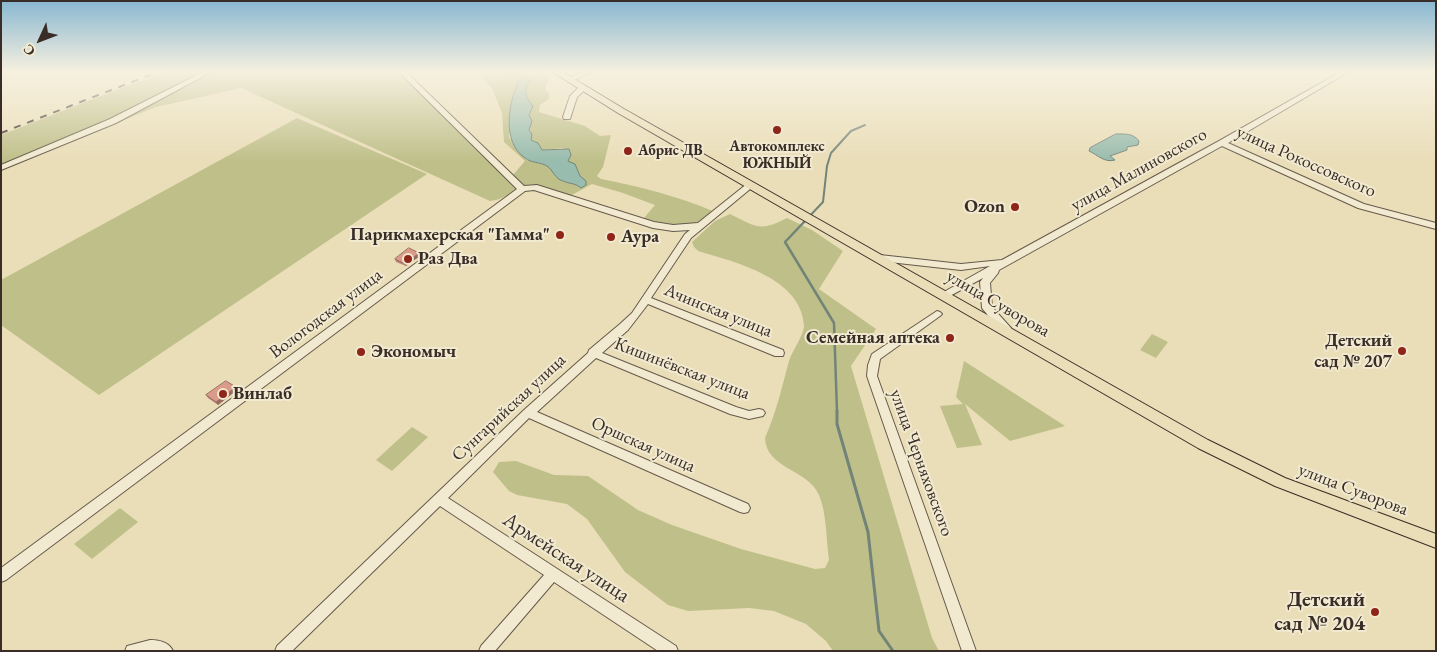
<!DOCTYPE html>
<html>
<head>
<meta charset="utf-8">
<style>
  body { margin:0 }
  #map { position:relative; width:1437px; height:652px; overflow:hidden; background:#eadeb8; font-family:"EB Garamond",serif }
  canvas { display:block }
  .frame { position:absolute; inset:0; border:2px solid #3a2d27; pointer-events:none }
  .north { position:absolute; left:15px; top:15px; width:50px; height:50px; -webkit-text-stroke:4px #f1ead1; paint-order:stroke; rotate:227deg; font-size:14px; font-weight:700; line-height:20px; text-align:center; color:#3a2d27 }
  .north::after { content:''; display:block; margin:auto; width:18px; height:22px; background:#3a2d27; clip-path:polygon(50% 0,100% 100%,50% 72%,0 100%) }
</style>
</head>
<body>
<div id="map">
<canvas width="1437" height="652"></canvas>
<div class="frame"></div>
<div class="north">С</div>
</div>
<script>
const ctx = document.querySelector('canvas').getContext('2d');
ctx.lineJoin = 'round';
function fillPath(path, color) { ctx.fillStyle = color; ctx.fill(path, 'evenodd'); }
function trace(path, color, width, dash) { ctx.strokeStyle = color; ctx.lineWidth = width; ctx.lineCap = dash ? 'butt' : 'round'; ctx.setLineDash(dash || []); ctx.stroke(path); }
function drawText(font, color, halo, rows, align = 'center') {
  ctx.font = font + ' "EB Garamond",serif'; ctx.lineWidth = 4; ctx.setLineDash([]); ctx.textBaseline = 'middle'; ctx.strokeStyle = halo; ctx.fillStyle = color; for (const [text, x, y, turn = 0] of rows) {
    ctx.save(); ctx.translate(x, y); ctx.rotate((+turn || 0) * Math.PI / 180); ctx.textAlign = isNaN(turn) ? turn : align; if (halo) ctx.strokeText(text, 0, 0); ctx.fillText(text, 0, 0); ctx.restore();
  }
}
fillPath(new Path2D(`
  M165 71H405L512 176 525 161 504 142 502 113 492 88 474 71C489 71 511 68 518 83L512 104 509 137 526 160 548 166 558 178 564 182H573L580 176 578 170 568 161 563 148 542 150 531 140 529 115 533 106C522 94 529 90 525 77L514 71H542L549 78 545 88 549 94V99L540 105 539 112 585 126 600 136 611 135 603 167 597 176 601 179C641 187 678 196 715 212 710 215 704 222 699 223 681 228 660 225 644 218L655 205 623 193 592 184 570 196C557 192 537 181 523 186 508 191 510 198 490 201L241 88 156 107 1 170V135Z
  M297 118 427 174 99 395 1 325V280Z
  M730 214C756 227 760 232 787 218L812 230 843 251 819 289 876 329 851 366 932 638 939 651H833L826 641 806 624 774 611 749 608 688 611 668 605 625 572 587 519 567 504 517 495 509 491 493 472 499 462 516 461 554 475 588 476 638 510 672 525 741 549 815 569 825 568 829 560C826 539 827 514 819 495 808 469 766 469 765 438 776 413 782 387 789 361 792 352 804 334 804 326 802 278 735 262 698 251L694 247 692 242 715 221Z
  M1152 334 1168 342 1156 358 1140 350Z
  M964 361 1065 426 1010 441 965 404 982 445 957 448 940 406 963 404 956 397Z
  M412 427 428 437 392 471 376 460Z
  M120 508 138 522 92 559 74 544Z`), '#bfbf89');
const water = new Path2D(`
  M504 71 519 73 531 81C523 90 525 97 533 106L529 115 532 121 529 130 532 134 531 140 538 143 542 150 569 149 571 155 568 161 575 164 580 176 586 181V185L581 188C575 183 570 184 563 181 555 179 553 170 547 166 540 162 531 163 525 158 502 142 508 105 518 83L516 78Z
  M1116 134C1125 134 1133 133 1139 141L1138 145 1127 147V150L1110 156 1115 160C1104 163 1098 155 1089 151L1090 148Z`);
fillPath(water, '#98bcae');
trace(water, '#728378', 1);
trace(new Path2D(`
  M804 222 823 202 827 166 831 153 851 131 865 125`), '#728378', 2);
trace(new Path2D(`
  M805 221 785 242 834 323 837 412`), '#728378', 2.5);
trace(new Path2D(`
  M837 411V424L868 532 879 631 893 651`), '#728378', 3);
const minor = new Path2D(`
  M205 71H213L116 123 1 170V165L110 119Z
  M398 71H405L524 186 537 185 654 222 673 225 698 223 748 183H751L755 185 691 238 651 298 783 350 784 353 783 356H775L648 304 628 330 602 353 736 407 749 411 759 409 763 410 765 413 763 416 749 419 730 414 596 358 537 412 748 504 750 508 748 512 744 513 740 512 529 418 448 498 676 646 678 651H658L554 582 495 651H479L481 646 544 575 440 506 292 651H275L277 646 524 410 588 353 589 350 620 324 632 313 685 234 690 230 673 231 653 228 534 190 525 191 6 580 1 582V568L517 189Z
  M584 71H593L572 81 566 80Z
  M1342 71H1350L1228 143 1364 204 1436 223V229L1358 208 1222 146 999 270 998 273 990 283 992 307 1011 328 1012 331 1011 334H1003L982 308 980 282 983 278 948 297H942L940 295 942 293 990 266 961 270 880 261 875 258 880 255 961 264 1002 260 1219 141Z
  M580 86 587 88 577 97 570 119H564L563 117 570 96Z
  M937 311 940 312 942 314 940 316 880 359 877 376 976 651H962L867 376 868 365 872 354Z
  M150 640C159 640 169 642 173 651H125L127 646Z`);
const major = new Path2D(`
  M551 71H561L624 109 1208 440 1285 478 1436 534V548L1275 486 1198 448 618 113Z`);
trace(minor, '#66594b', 2);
trace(major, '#3a2d27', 2);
fillPath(minor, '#f1ead1');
fillPath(major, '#eadeb8');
trace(new Path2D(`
  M1 133 160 71`), '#3a2d27', 2, [7, 7]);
fillPath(new Path2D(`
  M420 256 406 266 396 262 395 259Z
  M236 387 237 390 218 405 208 398 206 395Z`), '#bc8578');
fillPath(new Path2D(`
  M419 253 420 256 406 266 405 264Z
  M236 387 237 390 218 405 216 402Z`), '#996c61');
const building = new Path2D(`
  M409 248 419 253 405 264 395 259Z
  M226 381 236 387 216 402 206 395Z`);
fillPath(building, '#db9b8b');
trace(building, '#996c61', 1);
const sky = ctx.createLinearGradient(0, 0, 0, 162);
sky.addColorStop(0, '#88b7d1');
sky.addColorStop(0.44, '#f6f0df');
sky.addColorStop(1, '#f6f0df00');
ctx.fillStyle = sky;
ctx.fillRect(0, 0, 1437, 162);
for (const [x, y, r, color] of [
  [777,130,5,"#8f2418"],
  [628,151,5,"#8f2418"],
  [1015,207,5,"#8f2418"],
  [560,235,5,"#8f2418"],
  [611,237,5,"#8f2418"],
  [408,259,5,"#8f2418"],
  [950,338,5,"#8f2418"],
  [1402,351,5,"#8f2418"],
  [361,352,5,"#8f2418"],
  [223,394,5,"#8f2418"],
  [1375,612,5,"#8f2418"]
]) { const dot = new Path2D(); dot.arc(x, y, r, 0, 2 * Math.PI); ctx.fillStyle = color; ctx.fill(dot); trace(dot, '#f1ead1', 2); }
drawText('bold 15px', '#3a2d27', '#f1ead1', [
  ["Автокомплекс",777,147],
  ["ЮЖНЫЙ",777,164],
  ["Абрис ДВ",638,151,"left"]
]);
drawText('18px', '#3a2d27', '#f1ead1', [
  ["улица Рокоссовского",1306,162,24],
  ["улица Малиновского",1139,170,-29],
  ["улица Суворова",998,304,30],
  ["Ачинская улица",718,311,22],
  ["Вологодская улица",326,314,-37],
  ["Кишинёвская улица",682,369,21],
  ["Сунгарийская улица",509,408,-43],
  ["Оршская улица",643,445,24],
  ["улица Черняховского",921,463,70],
  ["улица Суворова",1353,490,21]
]);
drawText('bold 18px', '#3a2d27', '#f1ead1', [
  ["Ozon",1005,207],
  ["Парикмахерская \"Гамма\"",550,235],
  ["Аура",621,237,"left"],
  ["Раз Два",418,259,"left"],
  ["Семейная аптека",940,338],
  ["Детский",1392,341],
  ["сад № 207",1392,362],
  ["Экономыч",371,352,"left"],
  ["Винлаб",233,394,"left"]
], 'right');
drawText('21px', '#3a2d27', '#f1ead1', [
  ["Армейская улица",566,558,33]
]);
drawText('bold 21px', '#3a2d27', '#f1ead1', [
  ["Детский",1365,600],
  ["сад № 204",1365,624]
], 'right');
</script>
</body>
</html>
